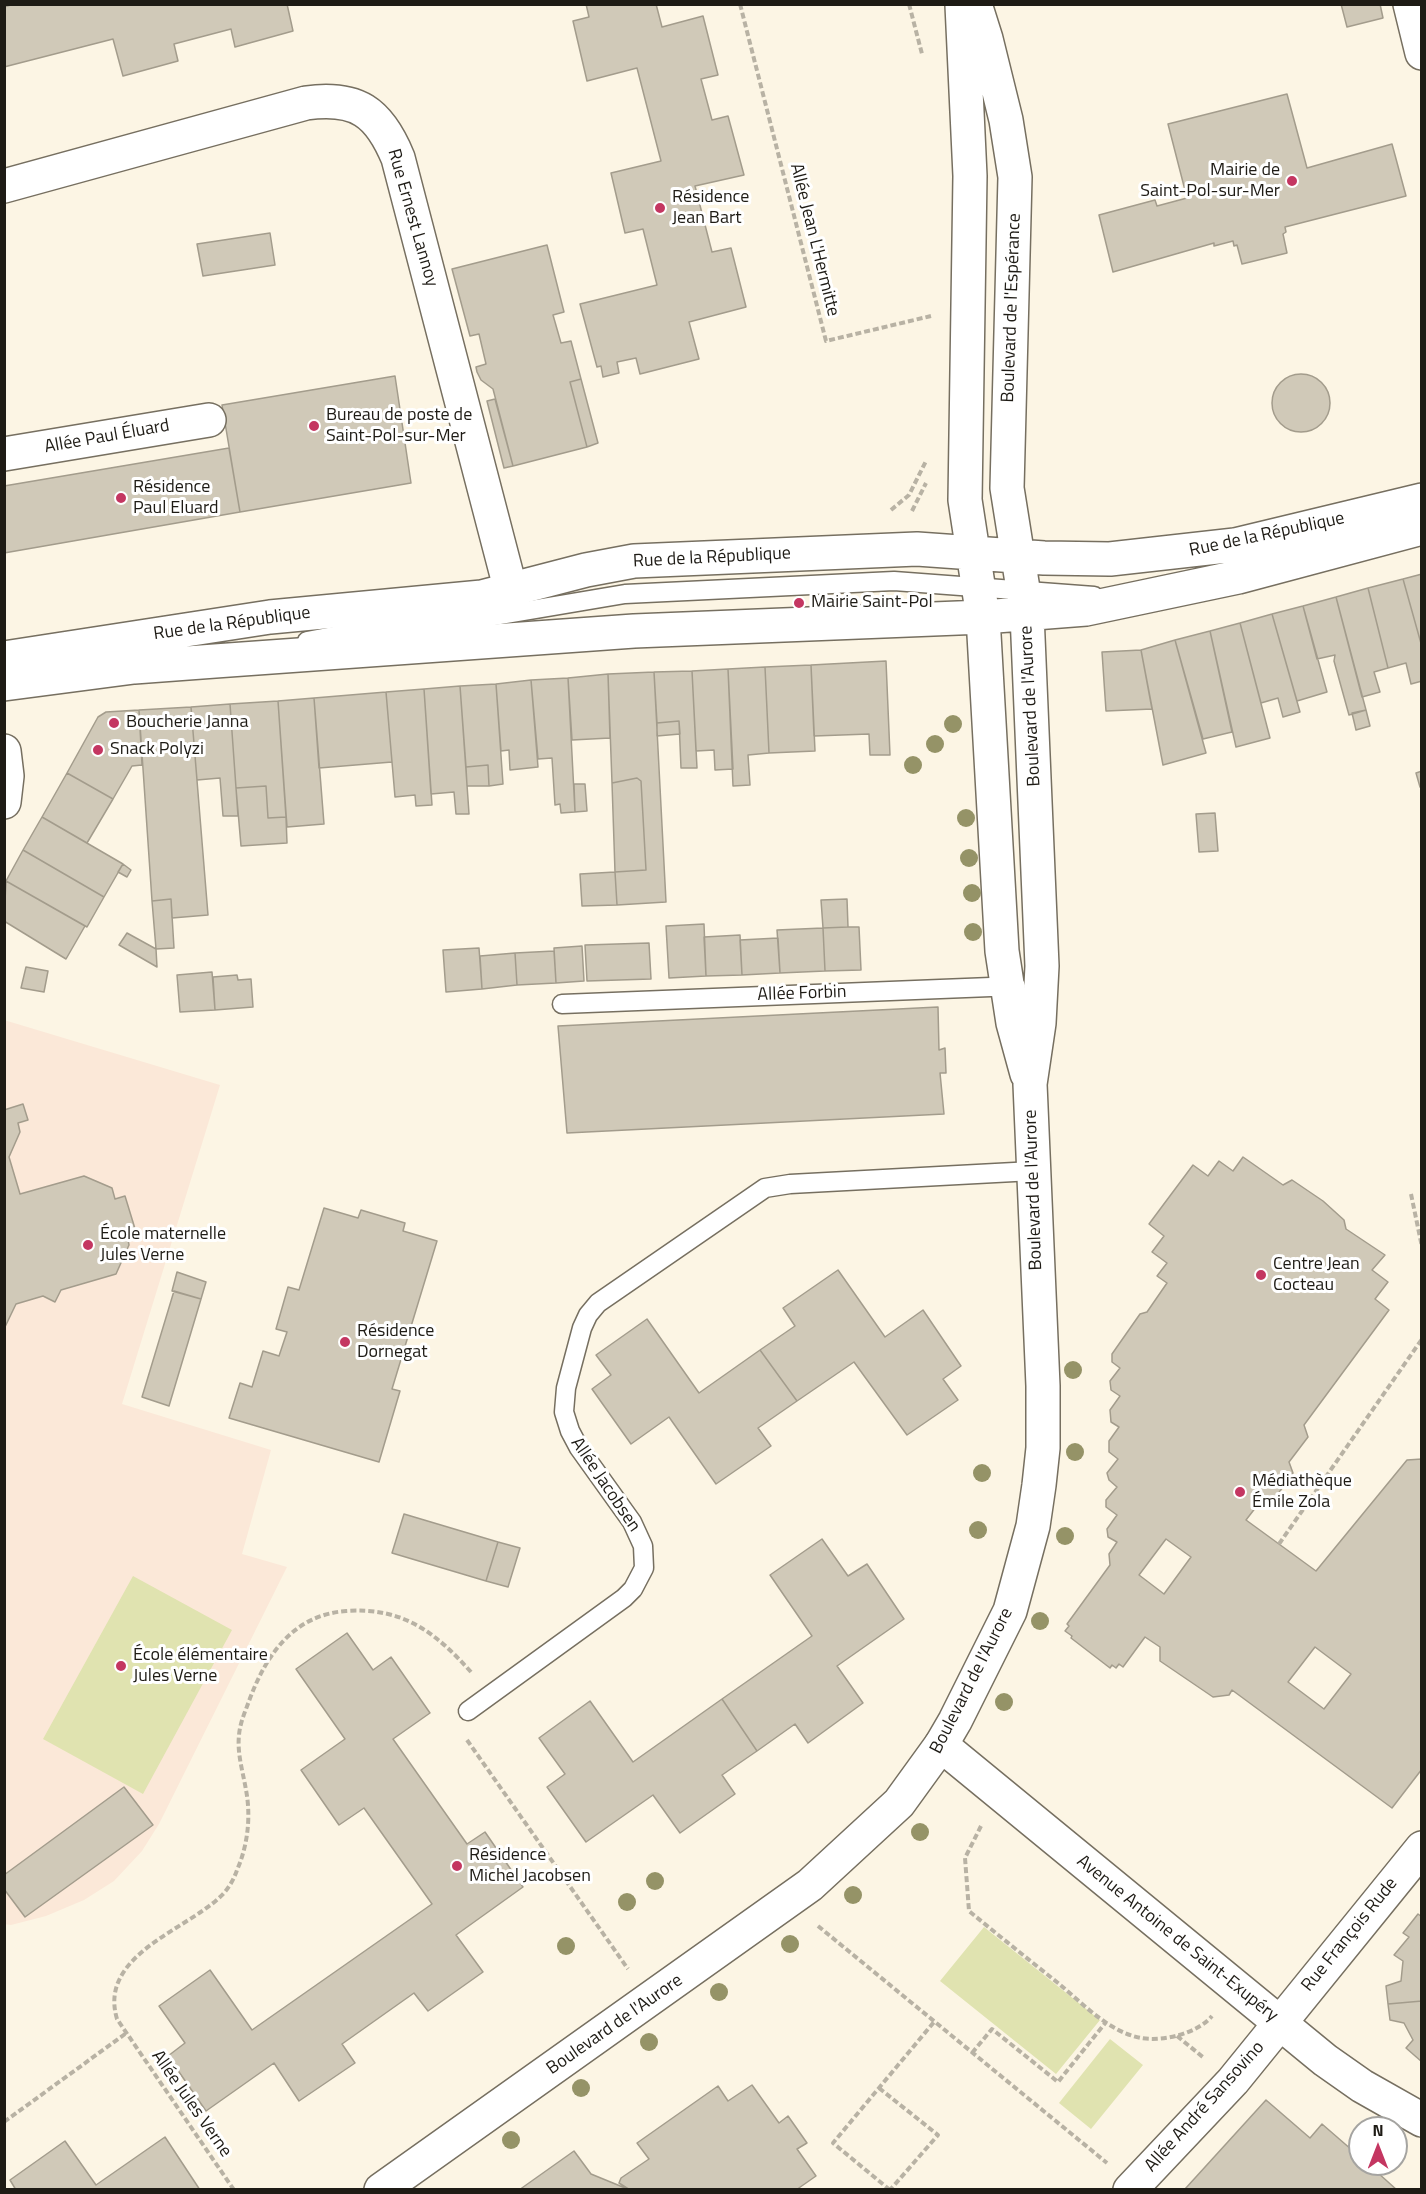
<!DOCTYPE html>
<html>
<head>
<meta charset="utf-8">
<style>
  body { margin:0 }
  #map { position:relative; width:1426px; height:2194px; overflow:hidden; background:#fcf5e4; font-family:"Titillium Web",sans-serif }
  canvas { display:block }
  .frame { position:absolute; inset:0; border:6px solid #1e1b15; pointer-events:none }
  .north { position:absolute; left:1348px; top:2116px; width:60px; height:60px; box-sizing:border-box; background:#fff; border:2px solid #a5a4a1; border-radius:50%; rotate:0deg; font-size:16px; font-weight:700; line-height:24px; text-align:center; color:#1e1b15 }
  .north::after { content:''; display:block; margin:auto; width:21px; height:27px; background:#c43661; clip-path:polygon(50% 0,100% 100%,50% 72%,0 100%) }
</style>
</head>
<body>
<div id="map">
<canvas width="1426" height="2194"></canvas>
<div class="frame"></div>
<div class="north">N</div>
</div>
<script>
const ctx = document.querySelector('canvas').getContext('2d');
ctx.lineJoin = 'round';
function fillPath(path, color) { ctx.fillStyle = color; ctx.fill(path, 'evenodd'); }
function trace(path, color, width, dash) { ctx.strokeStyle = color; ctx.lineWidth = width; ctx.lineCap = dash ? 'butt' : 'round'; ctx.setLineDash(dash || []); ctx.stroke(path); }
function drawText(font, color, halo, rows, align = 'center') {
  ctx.font = font + ' "Titillium Web",sans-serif'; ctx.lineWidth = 6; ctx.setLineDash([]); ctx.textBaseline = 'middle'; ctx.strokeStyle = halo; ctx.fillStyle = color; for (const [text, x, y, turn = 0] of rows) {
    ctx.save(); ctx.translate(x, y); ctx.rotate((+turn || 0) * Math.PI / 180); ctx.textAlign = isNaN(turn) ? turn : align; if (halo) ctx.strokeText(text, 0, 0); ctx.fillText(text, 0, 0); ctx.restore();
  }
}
fillPath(new Path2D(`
  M4 1020 220 1085 122 1404 271 1450 242 1554 287 1567 159 1824 142 1851 114 1881 84 1900 46 1916 11 1925 4 1924Z`), '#fbe8d8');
fillPath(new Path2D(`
  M133 1576 232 1630 143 1794 43 1739Z
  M984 1927 1100 2020 1056 2074 940 1981Z
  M1110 2039 1143 2065 1091 2129 1059 2103Z`), '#e0e3b0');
const building = new Path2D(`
  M14 4H287L293 31 235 47 231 29 174 44 178 61 123 76 113 39 4 67V7Z
  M586 4H656L662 27 703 16 718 75 701 79 712 120 728 116 744 175 695 186 712 252 731 248 746 307 689 322 699 359 640 374 636 358 617 362 619 373 603 377 601 366 597 367 580 304 657 285 643 229 625 233 611 173 661 161 637 68 587 81 573 21 589 17Z
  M1341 4H1380L1383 18 1347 27Z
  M1287 94 1307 168 1392 144 1406 196 1285 227 1286 232 1283 234 1287 253 1242 264 1237 245 1234 246 1233 241 1214 246V243L1113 272 1099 215 1155 200 1157 206 1187 198 1168 124Z
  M270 233 275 265 203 276 197 244Z
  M547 245 564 312 553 315 561 343 571 341 581 379 570 382 587 447 513 466 493 389 481 380 477 372 476 367 486 364 479 334 470 336 452 269Z
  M1272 403a29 29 0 1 1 58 0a29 29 0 1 1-58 0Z
  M395 376 411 483 240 512 222 405Z
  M581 379 598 443 587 447 570 382Z
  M495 399 513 466 504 468 487 401Z
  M229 448 240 512 4 553V486Z
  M1422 574V647L1403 579Z
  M1403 579 1422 647V681L1411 684 1406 663 1388 668 1368 588Z
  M1368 588 1388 668 1374 672 1380 692 1362 697 1336 597Z
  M1336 597 1366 710 1349 715 1334 661 1335 655 1317 659 1303 606Z
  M1303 606 1327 692 1297 701 1272 614Z
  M1272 614 1300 712 1283 717 1278 698 1261 703 1240 623Z
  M1240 623 1270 738 1236 747 1210 631Z
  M1210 631 1232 732 1203 739 1175 640Z
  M1175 640 1206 753 1163 765 1141 650Z
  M1141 650 1152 709 1106 711 1102 652Z
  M886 661 890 755H870L869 734 814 736 811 665Z
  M811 665 815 751 769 753 765 667Z
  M765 667 769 753 748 755 750 785 733 786 728 669Z
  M728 669 733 769 715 770 714 750 696 751 692 671Z
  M692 671 697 768H681L679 721 657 723 654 672Z
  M654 672 666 902 617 905 615 872 646 870 641 781 637 778 612 783 608 674Z
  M608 674 610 738 572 740 568 678Z
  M568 678 575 812 561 813 560 804 555 805 552 758 538 759 531 680Z
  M531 680 538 767 510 770 509 750 501 751 496 684Z
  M496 684 503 784 489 786 488 765 466 767 460 686Z
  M460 686 468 799 469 814H456L454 792 431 794 424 689Z
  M424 689 432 805 416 806 415 795 395 797 386 692Z
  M386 692 392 762 319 768 314 698Z
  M314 698 324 824 287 827 278 701Z
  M278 701 286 817 268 818 266 786 236 788 230 704Z
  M230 704 238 816H223L220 778 197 780 191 707Z
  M191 707 208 915 172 918 171 899 152 901 139 710Z
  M139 710 142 765 132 766 113 799 67 773 98 717 106 712Z
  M1366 710 1370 726 1356 730 1352 713Z
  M679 721 680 734 657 736V723Z
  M488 765 489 786H467L466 767Z
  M1422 771V787H1420L1416 773Z
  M67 773 113 799 87 843 42 817Z
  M637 778 641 781 646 870 615 872 612 783Z
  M574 784H585L587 811 575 812Z
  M266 786 268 818 286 817 287 843 241 846 236 788Z
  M1215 813 1218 851 1199 852 1196 814Z
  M42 817 123 864 104 897 23 850Z
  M23 850 104 897 87 927 6 881Z
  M123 864 131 870 127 877 118 872Z
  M615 872 617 905 582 906 580 874Z
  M6 881 85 926 66 959 4 921Z
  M171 899 174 948 156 949 152 901Z
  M847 899 848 927 823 928 821 900Z
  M704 924 706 976 669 978 666 926Z
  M848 927H859L861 970 825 971 823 928Z
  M823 928 825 971 780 973 777 930Z
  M127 933 156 949 157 967 119 945Z
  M740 935 742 975 706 976 704 937Z
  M778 938 780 973 742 975 740 940Z
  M649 943 651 979 587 981 585 945Z
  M582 946 584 981 556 983 554 948Z
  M479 948 482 989 446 992 443 950Z
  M554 951 556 983 517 985 515 953Z
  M515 953 517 985 482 989 480 956Z
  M26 967 48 971 44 992 21 988Z
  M212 972 215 1010 180 1012 177 975Z
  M237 975 238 980 251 979 253 1007 215 1010 213 977Z
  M938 1007 939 1050 945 1048 946 1073H940L944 1114 567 1133 558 1026Z
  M23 1104 28 1120 18 1123 20 1132 9 1157 20 1194 84 1176 112 1188 115 1199 125 1196 136 1232 127 1235 129 1245 116 1274 61 1290 55 1302 43 1296 16 1304 4 1329V1110Z
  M1243 1157 1283 1185 1292 1180 1323 1201 1344 1220 1346 1229 1385 1255 1372 1270 1388 1282 1375 1299 1389 1310 1304 1425 1308 1437 1289 1462 1293 1473 1275 1498H1263L1246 1520 1316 1571 1407 1460 1422 1459V1769L1392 1808 1232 1690 1229 1695 1213 1697 1160 1661V1647L1145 1637 1123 1667 1119 1664 1116 1668 1112 1665 1110 1668 1071 1638 1072 1636 1065 1631 1069 1626 1067 1624 1110 1565 1109 1554 1117 1542 1108 1537 1107 1529 1117 1515 1106 1507V1500L1117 1487 1109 1480 1107 1473 1118 1459 1109 1452V1441L1119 1427 1111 1422 1110 1410 1120 1396 1111 1390 1110 1381 1120 1368 1112 1362V1354L1140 1314 1147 1312 1167 1283 1157 1276 1167 1263 1152 1252 1164 1236 1149 1224 1193 1165 1208 1176 1219 1161 1233 1171ZM1166 1539 1191 1557 1164 1594 1139 1575ZM1315 1647 1351 1674 1324 1709 1288 1682Z
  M324 1208 358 1218 361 1210 405 1223 403 1231 437 1241 392 1389 400 1391 379 1462 229 1418 240 1383 252 1387 263 1351 279 1356 287 1332 276 1329 288 1287 299 1290Z
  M838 1270 885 1337 923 1310 961 1366 943 1379 958 1400 907 1435 854 1362 797 1401 760 1350 795 1326 783 1308Z
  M177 1272 206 1282 201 1299 172 1291Z
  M174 1291 201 1299 169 1406 142 1397Z
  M647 1319 699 1393 760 1350 797 1401 758 1428 771 1446 716 1484 669 1417 631 1444 592 1389 611 1375 596 1355Z
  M404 1514 498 1542 486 1581 392 1553Z
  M822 1539 848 1576 867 1564 904 1619 837 1666 863 1703 808 1743 795 1724 757 1751 722 1699 812 1636 770 1575Z
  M498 1542 520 1548 508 1587 486 1581Z
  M347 1633 373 1670 391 1657 430 1713 393 1739 467 1844 485 1832 523 1887 456 1935 483 1972 428 2011 414 1993 342 2044 355 2063 299 2101 274 2063 206 2111 168 2056 185 2043 159 2006 210 1970 252 2030 432 1904 364 1808 339 1825 301 1770 345 1739 296 1669Z
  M722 1699 757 1751 722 1775 735 1794 680 1833 653 1795 586 1842 547 1787 565 1774 539 1738 590 1701 633 1762Z
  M124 1787 153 1825 25 1917 4 1889V1875Z
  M1418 1914 1422 1917V2001L1388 2004 1386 1986 1401 1981 1403 1961 1394 1955 1409 1937 1403 1933Z
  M1422 2001V2062L1406 2048 1413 2040 1404 2023 1390 2020 1388 2004Z
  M752 2085 779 2123 788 2116 807 2143 797 2149 816 2176 796 2190H630L619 2183 621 2178 649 2159 637 2143 718 2086 728 2101Z
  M1266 2100 1310 2138 1322 2124 1360 2157V2164H1368L1397 2190 1185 2189Z
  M165 2137 200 2190H16L10 2180 65 2141 96 2185Z
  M574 2151 591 2174 630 2190H519Z`);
fillPath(building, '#d0c9b8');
trace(building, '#a39c8c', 1.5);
const service = new Path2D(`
  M307 641 360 631 477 619 625 594 894 581 1094 596
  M562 1004 1016 986
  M468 1711 624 1598 633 1589 644 1568 643 1546 632 1522 579 1448 570 1431 564 1412 566 1388 582 1328 588 1315 598 1303 765 1188 790 1184 1033 1171`);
const minor = new Path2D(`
  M1410 4 1422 53
  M4 186 306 103C357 96 379 112 398 158L511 591
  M4 454 209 420
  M4 751 7 776 4 802
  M941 1745 1325 2060 1362 2086 1422 2120
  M1130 2190 1233 2081 1422 1848`);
const tertiary = new Path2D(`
  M962 5 970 176 965 500 983 617 1002 951 1013 1023 1027 1074
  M4 658 270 617 482 597 586 570 634 561 917 549 1044 558 1110 559 1235 545 1422 500
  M4 684 134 667 215 661 634 631 983 617 1086 609 1238 577 1422 528
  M381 2190 810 1885 899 1803 941 1745 955 1721 1010 1611 1033 1526 1039 1485 1043 1448V1386L1030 1084 1039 1023 1042 966 1027 614 1007 488 1015 177 1006 120 986 39 975 4`);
trace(service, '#766f60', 21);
trace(minor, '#766f60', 36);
trace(tertiary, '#766f60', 36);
trace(new Path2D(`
  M740 4 826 341 931 316
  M909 4 922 54
  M891 510 909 495 926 461
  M912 511 926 483
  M1411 1194 1422 1247
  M1279 1544 1422 1339
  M467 1740 628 1969
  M981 1826 965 1858 969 1911C998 1935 1028 1959 1058 1983 1082 2003 1109 2032 1141 2038 1164 2042 1198 2033 1212 2016
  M818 1926 1107 2163
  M1177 2036 1204 2058
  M972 2053 992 2029 1058 2082 1106 2022
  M879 2088 938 2135 890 2190
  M4 2122 125 2034
  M234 2190 117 2019C98 1956 184 1931 220 1897 228 1890 234 1879 237 1870 248 1845 251 1816 246 1790 243 1772 237 1754 239 1735 240 1723 245 1712 249 1701 266 1655 293 1615 346 1611 403 1607 435 1632 471 1672
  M890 2190 833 2143 934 2022`), '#b8b2a4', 4, [6, 3]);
trace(service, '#fff', 18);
trace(minor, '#fff', 33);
trace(tertiary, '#fff', 33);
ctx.fillStyle = '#959367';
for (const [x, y] of [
  [953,724],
  [935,744],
  [913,765],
  [966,818],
  [969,858],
  [972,893],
  [973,932],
  [1073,1370],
  [1075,1452],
  [982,1473],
  [978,1530],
  [1065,1536],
  [1040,1621],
  [1004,1702],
  [920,1832],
  [655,1881],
  [853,1895],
  [627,1902],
  [790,1944],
  [566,1946],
  [719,1992],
  [649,2042],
  [581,2088],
  [511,2140]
]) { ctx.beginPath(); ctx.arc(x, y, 9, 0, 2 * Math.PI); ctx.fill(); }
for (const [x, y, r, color] of [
  [1292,181,6,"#c43661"],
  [660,208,6,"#c43661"],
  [314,426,6,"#c43661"],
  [121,498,6,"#c43661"],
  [799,603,6,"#c43661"],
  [114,723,6,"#c43661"],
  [98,750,6,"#c43661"],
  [88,1245,6,"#c43661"],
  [1261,1275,6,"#c43661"],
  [345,1342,6,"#c43661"],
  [1240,1492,6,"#c43661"],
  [121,1666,6,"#c43661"],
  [457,1866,6,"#c43661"]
]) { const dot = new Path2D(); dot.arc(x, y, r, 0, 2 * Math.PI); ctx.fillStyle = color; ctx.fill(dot); trace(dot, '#fff', 2); }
drawText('18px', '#1e1b15', '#fff', [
  ["Mairie de",1280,171,"right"],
  ["Saint-Pol-sur-Mer",1280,192,"right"],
  ["Résidence",672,198],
  ["Jean Bart",672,219],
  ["Bureau de poste de",326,416],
  ["Saint-Pol-sur-Mer",326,437],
  ["Résidence",133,488],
  ["Paul Eluard",133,509],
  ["Mairie Saint-Pol",811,603],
  ["Boucherie Janna",126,723],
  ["Snack Polyzi",110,750],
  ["École maternelle",100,1235],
  ["Jules Verne",100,1256],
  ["Centre Jean",1273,1265],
  ["Cocteau",1273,1286],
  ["Résidence",357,1332],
  ["Dornegat",357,1353],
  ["Médiathèque",1252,1482],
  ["Émile Zola",1252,1503],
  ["École élémentaire",133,1656],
  ["Jules Verne",133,1677],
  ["Résidence",469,1856],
  ["Michel Jacobsen",469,1877]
], 'left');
drawText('18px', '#1e1b15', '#fff', [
  ["Rue Ernest Lannoy",412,218,74],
  ["Allée Jean L'Hermitte",814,240,76],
  ["Boulevard de l'Espérance",1012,308,-88],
  ["Allée Paul Éluard",107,437,-10],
  ["Rue de la République",1267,535,-12],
  ["Rue de la République",712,558,-3],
  ["Rue de la République",232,624,-8],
  ["Boulevard de l'Aurore",1031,706,-93],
  ["Allée Forbin",802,994,-2],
  ["Boulevard de l'Aurore",1034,1190,-92],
  ["Allée Jacobsen",605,1485,56],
  ["Boulevard de l'Aurore",972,1681,-63],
  ["Rue François Rude",1350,1935,-51],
  ["Avenue Antoine de Saint-Exupéry",1177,1939,39],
  ["Boulevard de l'Aurore",615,2025,-35],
  ["Allée Jules Verne",191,2104,55],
  ["Allée André Sansovino",1205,2107,-48]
]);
</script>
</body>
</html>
